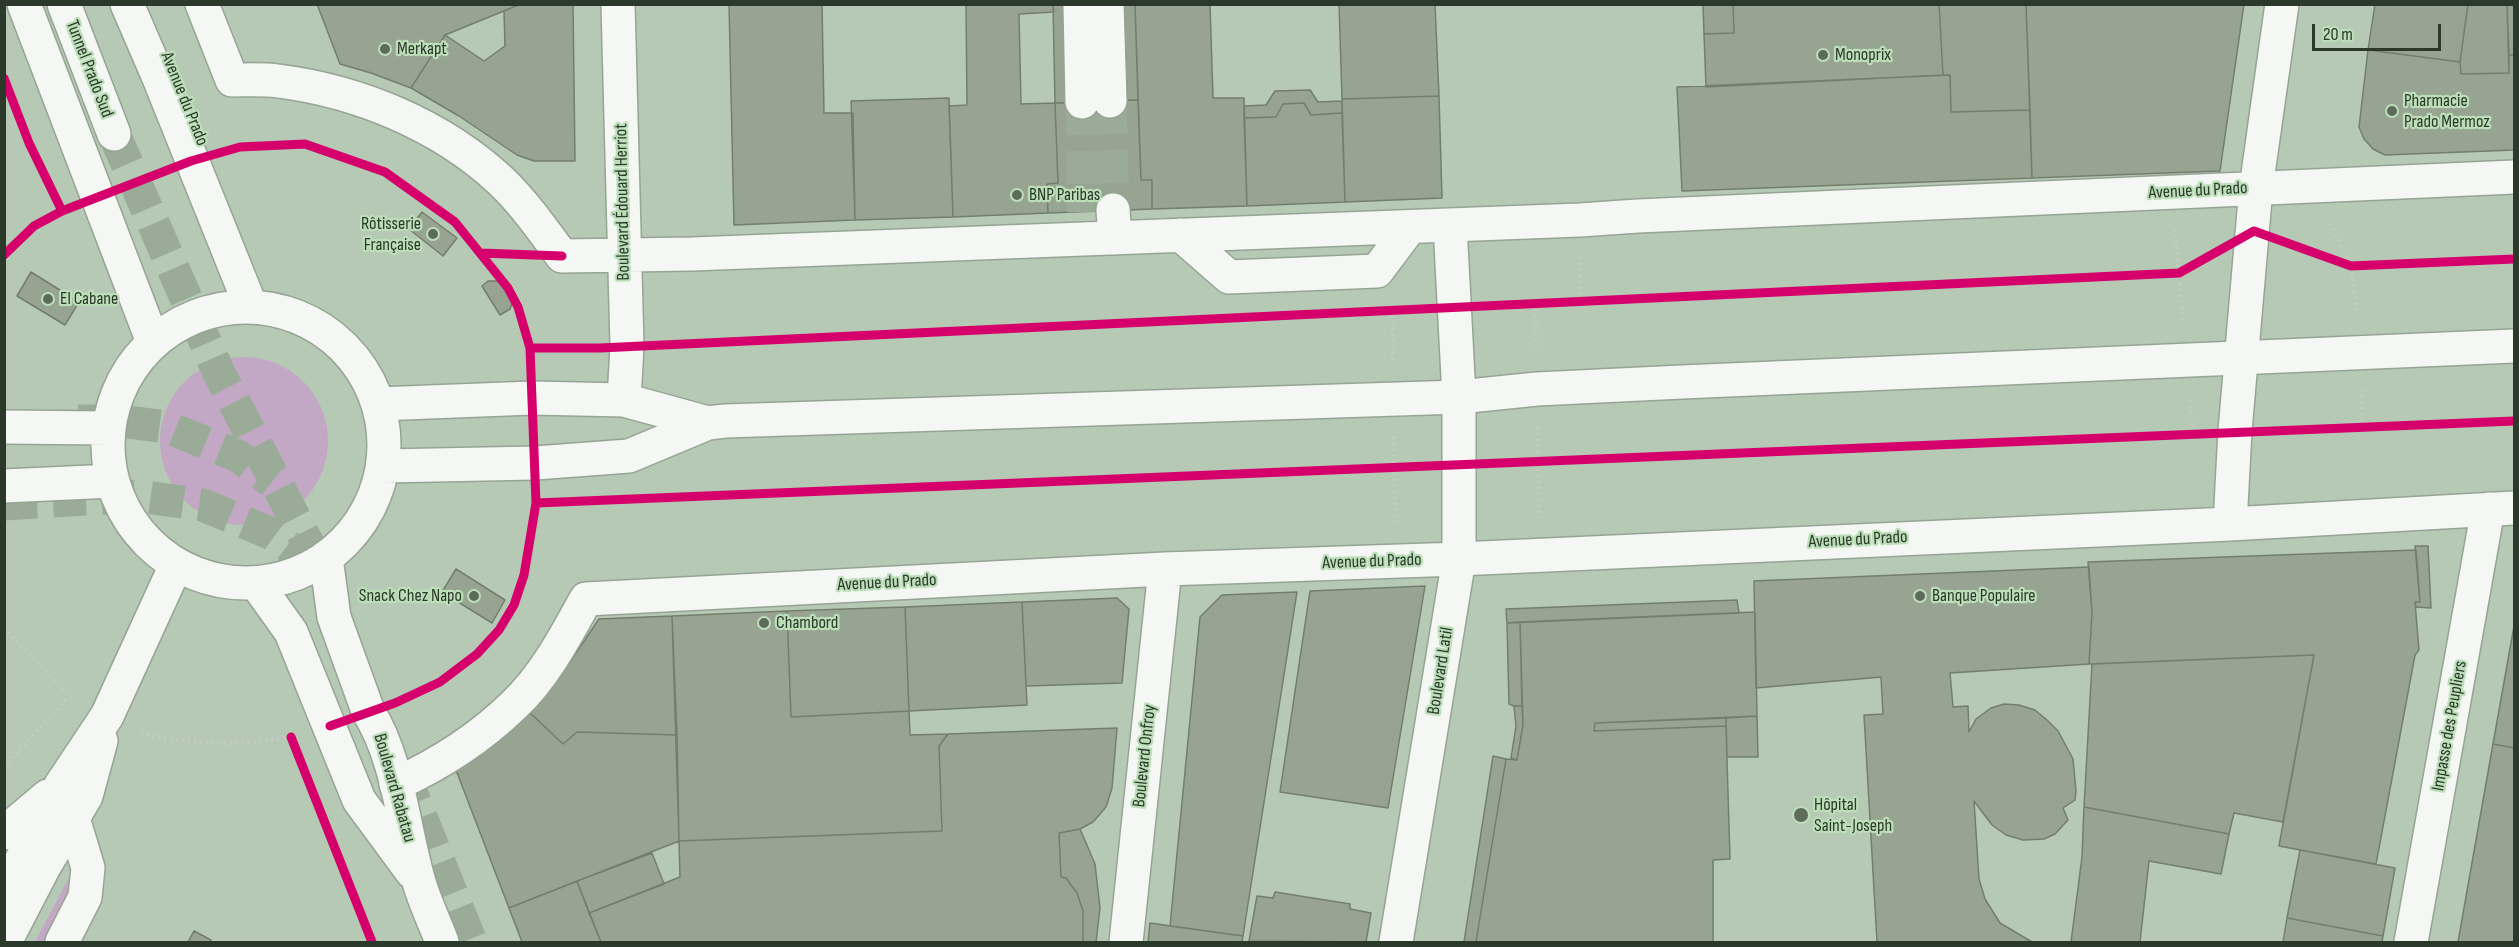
<!DOCTYPE html>
<html>
<head>
<meta charset="utf-8">
<style>
  body { margin:0 }
  #map { position:relative; width:2519px; height:947px; overflow:hidden; background:#b6c9b4; font-family:"Sofia Sans Condensed",sans-serif }
  canvas { display:block }
  .frame { position:absolute; inset:0; border:6px solid #2b392a; pointer-events:none }
  .scale { position:absolute; left:2312px; top:24px; width:129px; height:27px; box-sizing:border-box; border:3px solid #2b392a; border-top:0; padding-left:8px; font-size:18px; line-height:21px; white-space:nowrap; color:#2b392a; -webkit-text-stroke:4px #bcdeb9; paint-order:stroke }
</style>
</head>
<body>
<div id="map">
<canvas width="2519" height="947"></canvas>
<div class="frame"></div>
<div class="scale">20 m</div>
</div>
<script>
const ctx = document.querySelector('canvas').getContext('2d');
ctx.lineJoin = 'round';
function fillPath(path, color) { ctx.fillStyle = color; ctx.fill(path, 'evenodd'); }
function trace(path, color, width, dash) { ctx.strokeStyle = color; ctx.lineWidth = width; ctx.lineCap = dash ? 'butt' : 'round'; ctx.setLineDash(dash || []); ctx.stroke(path); }
function drawText(font, color, halo, rows, align = 'center') {
  ctx.font = font + ' "Sofia Sans Condensed",sans-serif'; ctx.lineWidth = 4.5; ctx.setLineDash([]); ctx.textBaseline = 'middle'; ctx.strokeStyle = halo; ctx.fillStyle = color; for (const [text, x, y, turn = 0] of rows) {
    ctx.save(); ctx.translate(x, y); ctx.rotate((+turn || 0) * Math.PI / 180); ctx.textAlign = isNaN(turn) ? turn : align; if (halo) ctx.strokeText(text, 0, 0); ctx.fillText(text, 0, 0); ctx.restore();
  }
}
fillPath(new Path2D(`
  M160 441a84 84 0 1 1 168 0a84 84 0 1 1-168 0Z
  M71 880 77 882 50 942H35L67 881Z`), '#c2a8c4');
const building = new Path2D(`
  M317 4H521L445 35 411 88 371 73 340 64Z
  M521 4H573L575 161H534L517 155 459 116 411 88 445 35 484 61 505 46 504 11Z
  M729 4H822L824 113H853L855 220 734 225Z
  M966 4H1053L1054 12 1019 14 1021 104 1055 103 1058 183 1047 184 1048 213 953 217 949 106 967 105Z
  M1053 4H1065L1067 103H1055Z
  M1124 4H1135L1138 100H1127Z
  M1135 4H1210L1213 98H1244L1247 206 1152 209V180H1141Z
  M1339 4H1435L1439 96 1342 99Z
  M1703 4H1733L1734 33 1704 34Z
  M1733 4H1939L1943 75 1706 87 1704 34 1734 33Z
  M1939 4H2026L2030 110 1951 112 1950 75H1943Z
  M2026 4H2244L2220 171 2032 178Z
  M2375 4H2468L2460 62 2368 50Z
  M2468 4H2507L2509 73 2461 74 2460 62Z
  M2507 4H2514V55H2509Z
  M2368 50 2460 62 2461 74 2509 73V55H2514V150L2385 155 2373 149 2364 139 2359 127Z
  M1950 75 1951 112 2030 110 2032 178 1682 191 1677 87Z
  M1310 90 1318 102 1342 101V113L1311 115 1304 103 1283 104 1276 117 1244 118V106L1266 105 1275 91Z
  M1439 96 1442 198 1345 202 1342 99Z
  M949 98 953 217 855 220 851 101Z
  M1138 100 1141 180H1152V209L1048 213 1047 184 1058 183 1055 103Z
  M1304 103 1311 115 1342 113 1345 202 1247 206 1244 118 1276 117 1283 104Z
  M422 212 457 238 443 256 409 229Z
  M31 272 79 302 65 325 17 296Z
  M488 281H499L513 300 510 309 500 315 482 286Z
  M2415 546H2428L2431 608 2416 607 2415 602H2420Z
  M2416 550 2420 602H2415L2419 650 2415 655 2376 864 2279 846 2314 655 2089 664 2092 613 2088 562Z
  M2089 567 2092 613 2089 664 1950 673 1953 707 1968 706 1969 732 1976 719 1991 708 2004 704 2019 705 2035 710 2047 720 2058 731 2073 759 2076 791 2075 800 2063 808 2068 820 2055 834 2044 839 2023 840 2006 835 1992 825 1974 801 1979 879 1985 899 2000 923 2032 942H1877L1864 715 1883 714 1881 677 1756 688 1754 581Z
  M456 569 505 600 492 623 442 592Z
  M1425 586 1388 808 1280 792 1310 591Z
  M1297 592 1243 936 1170 926 1200 617 1222 595Z
  M1117 598 1129 609 1122 683 1026 686 1022 602Z
  M1737 600 1739 613 1507 623 1506 609Z
  M1022 602 1027 705 909 711 905 607Z
  M905 607 909 711 791 717 787 611Z
  M787 611 791 717 909 711 910 735 948 734 939 746 942 831 679 841 672 616Z
  M1755 612 1757 716 1595 723 1594 731 1726 726 1730 859 1713 860V942H1476L1506 759 1517 760 1523 725 1520 622Z
  M672 616 677 735 577 732 563 744 528 711 557 681 599 619Z
  M1520 622 1522 706H1514L1509 704 1507 623Z
  M2514 626V748L2493 744Z
  M2314 655 2283 822 2234 813 2229 834 2084 807 2092 664Z
  M1514 706H1522L1523 725 1517 760 1511 758 1516 726Z
  M528 711 563 744 577 732 677 735 679 841 509 908 456 770Z
  M1757 716 1758 757H1727L1726 718Z
  M1726 718V726L1594 731 1595 723Z
  M1117 728 1112 788 1106 807 1093 822 1080 829 1059 833 1061 877 1066 878 1077 893 1083 911V942H601L589 913 680 877 679 841 942 831 939 746 948 734Z
  M2493 744 2514 748V942H2458Z
  M1493 756 1506 759 1476 942H1464Z
  M2084 807 2229 834 2221 874 2149 861 2140 942H2071L2082 857Z
  M1080 829 1095 864 1100 908 1096 942H1083V911L1077 893 1066 878 1061 877 1059 833Z
  M2300 850 2395 868 2383 936 2287 918Z
  M652 853 664 884 589 913 577 881Z
  M577 881 601 942H522L509 908Z
  M1275 892 1350 904V909L1371 913 1366 942 1249 941 1257 896 1273 898Z
  M2287 918 2383 936 2382 942H2283Z
  M1150 923 1243 936 1242 942H1148Z
  M194 931 211 940 210 942H188Z`);
fillPath(building, '#98a492');
trace(building, '#737e6d', 1.5);
trace(new Path2D(`
  M1110 101 1113 210
  M1082 102 1084 212`), '#9aac98', 33, [33, 16]);
trace(new Path2D(`
  M114 134 219 373 332 590
  M78 421H120L167 427 238 456 272 482
  M4 504 139 496 203 505 272 534 305 559 314 570
  M403 772 471 942`), '#9aac98', 33, [33, 16]);
const minor = new Path2D(`
  M202 4 232 80C247 80 263 79 278 81 358 91 441 125 501 181 524 203 543 230 562 256L692 254 1580 220 1638 216 2514 177
  M618 4 627 346 624 400
  M1080 4 1082 102
  M1107 4 1110 101
  M1113 210 1115 238
  M1181 235 1229 277 1377 271 1410 227
  M2230 524 2235 431 2256 188 2282 4
  M396 784C440 764 480 738 514 705 545 676 566 635 586 599L1165 569 1459 559 2230 524 2514 508
  M4 833 48 796
  M4 893 61 785 107 716 176 565
  M5 942 45 865 86 796 101 741
  M62 942 85 897 88 868 73 818
  M1126 942 1165 569
  M1396 942 1459 559V397L1450 225
  M2411 942 2488 509`);
const major = new Path2D(`
  M24 4 153 342
  M127 4 159 78 251 307
  M108 445a138 138 0 1 1 276 0a138 138 0 1 1-276 0Z
  M378 404 532 398 624 400 708 423
  M4 427 109 428
  M384 466 535 463 629 456 708 423 725 421 1459 397 1537 389 1682 382 2514 346
  M4 486 112 481
  M326 558 334 617 368 711C399 760 403 828 419 882 425 903 435 923 442 942
  M256 583 291 632 359 800 412 872`);
const highway = new Path2D(`
  M64 4 114 134`);
trace(minor, '#96a494', 36);
trace(major, '#96a494', 36);
trace(highway, '#96a494', 36);
trace(new Path2D(`
  M2330 224 2351 266 2357 314
  M2175 229 2183 320
  M1580 257V301
  M1535 303 1536 350
  M1393 310V360
  M2190 400 2193 437
  M1538 427 1539 518
  M2361 427 2362 390
  M1394 437 1395 522
  M4 628 72 699
  M141 732C196 747 234 745 290 737
  M4 767 69 697`), '#c5ccc5', 4, [1.5, 4.5]);
trace(minor, '#f4f7f4', 33);
trace(major, '#f4f7f4', 33);
trace(highway, '#f4f7f4', 33);
trace(new Path2D(`
  M4 78 29 143 62 211
  M481 253 562 256
  M4 255 34 226 62 211 191 161 240 147 305 144 385 172 455 222 508 288 518 307 530 348 536 503 524 575 514 605 499 630 477 654 440 682 395 703 330 726
  M530 348H600L2179 273 2254 231 2351 266 2514 259
  M536 503 2514 421
  M291 737 372 942`), '#d6006c', 9);
for (const [x, y, r, color] of [
  [385,49,6,"#5c6b5a"],
  [1823,55,6,"#5c6b5a"],
  [2392,111,6,"#5c6b5a"],
  [1017,195,6,"#5c6b5a"],
  [433,234,6,"#5c6b5a"],
  [48,299,6,"#5c6b5a"],
  [474,596,6,"#5c6b5a"],
  [1920,596,6,"#5c6b5a"],
  [764,623,6,"#5c6b5a"],
  [1801,815,8,"#5c6b5a"]
]) { const dot = new Path2D(); dot.arc(x, y, r, 0, 2 * Math.PI); ctx.fillStyle = color; ctx.fill(dot); trace(dot, '#bcdeb9', 2); }
drawText('18px', '#2b392a', '#bcdeb9', [
  ["Merkapt",397,49],
  ["Monoprix",1835,55],
  ["Pharmacie",2404,101],
  ["Prado Mermoz",2404,122],
  ["BNP Paribas",1029,195],
  ["Rôtisserie",421,224,"right"],
  ["Française",421,245,"right"],
  ["El Cabane",60,299],
  ["Snack Chez Napo",462,596,"right"],
  ["Banque Populaire",1932,596],
  ["Chambord",776,623],
  ["Hôpital",1814,805],
  ["Saint-Joseph",1814,826]
], 'left');
drawText('18px', '#2b392a', '#bcdeb9', [
  ["Tunnel Prado Sud",89,69,69],
  ["Avenue du Prado",184,99,68],
  ["Avenue du Prado",2198,191,-3],
  ["Boulevard Édouard Herriot",623,202,-91],
  ["Avenue du Prado",1858,540,-3],
  ["Avenue du Prado",1372,562,-2],
  ["Avenue du Prado",887,583,-3],
  ["Boulevard Latil",1441,671,-81],
  ["Impasse des Peupliers",2450,726,-80],
  ["Boulevard Onfroy",1145,756,-84],
  ["Boulevard Rabatau",394,788,74]
]);
</script>
</body>
</html>
